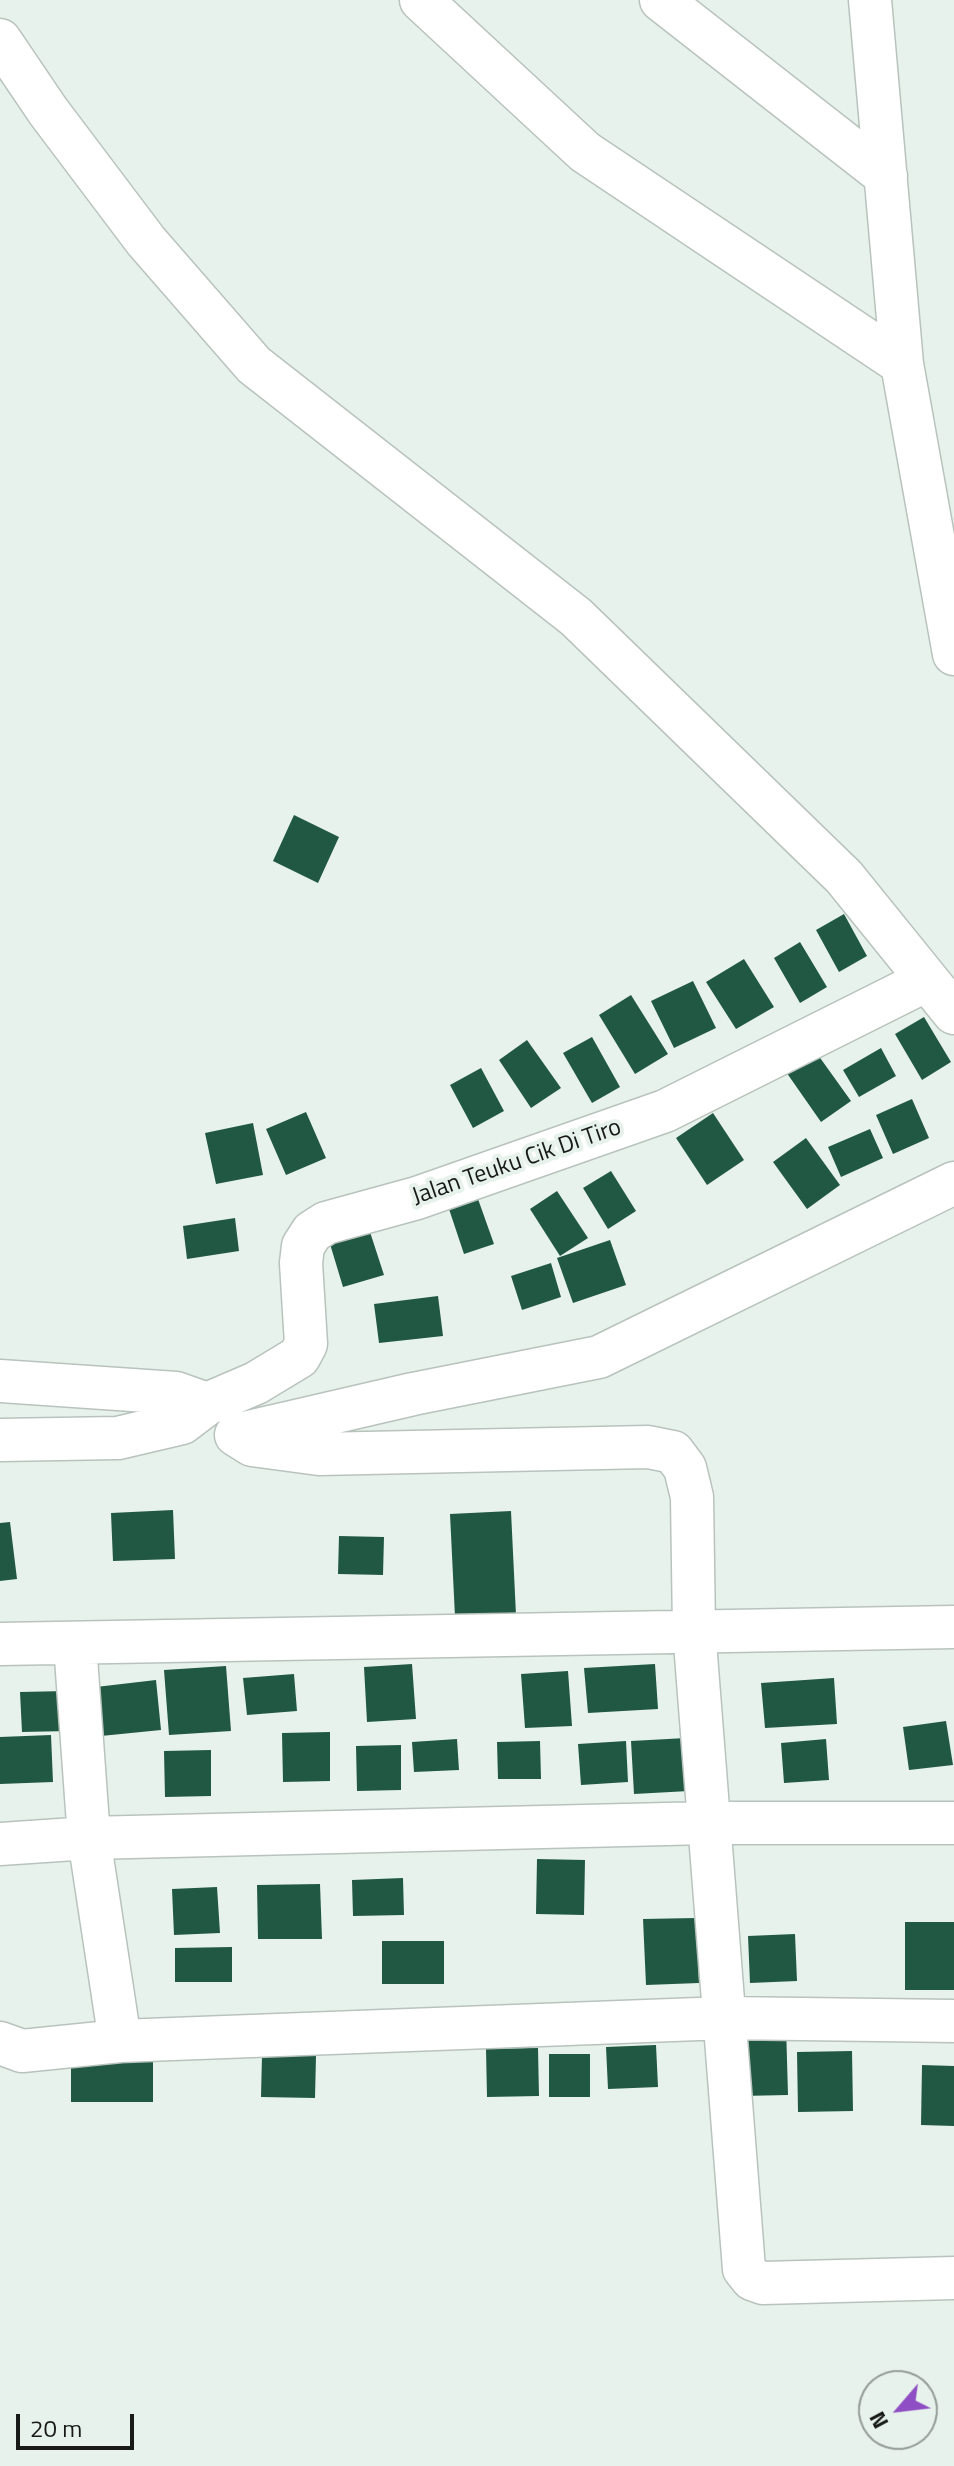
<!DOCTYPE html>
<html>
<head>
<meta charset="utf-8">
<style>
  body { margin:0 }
  #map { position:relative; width:954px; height:2466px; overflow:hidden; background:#e7f2ec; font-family:"Titillium Web",sans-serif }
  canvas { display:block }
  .north { position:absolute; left:858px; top:2370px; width:80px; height:80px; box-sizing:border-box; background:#e7f2ec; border:2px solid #949c98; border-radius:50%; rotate:242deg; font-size:22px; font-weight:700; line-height:32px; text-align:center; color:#171a19 }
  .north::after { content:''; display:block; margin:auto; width:28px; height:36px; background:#8f4ec3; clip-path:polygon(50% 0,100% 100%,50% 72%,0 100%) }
  .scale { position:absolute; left:16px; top:2414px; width:118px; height:36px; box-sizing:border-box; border:4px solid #171a19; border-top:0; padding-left:10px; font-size:24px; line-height:28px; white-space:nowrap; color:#171a19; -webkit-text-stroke:6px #e7f2ec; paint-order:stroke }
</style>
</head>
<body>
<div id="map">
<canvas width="954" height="2466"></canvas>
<div class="north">N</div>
<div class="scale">20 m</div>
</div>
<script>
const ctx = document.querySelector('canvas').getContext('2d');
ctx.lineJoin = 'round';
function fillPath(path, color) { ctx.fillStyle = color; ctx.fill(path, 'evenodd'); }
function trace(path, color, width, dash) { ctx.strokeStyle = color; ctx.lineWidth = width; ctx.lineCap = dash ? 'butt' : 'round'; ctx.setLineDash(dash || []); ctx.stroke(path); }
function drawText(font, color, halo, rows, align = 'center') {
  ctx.font = font + ' "Titillium Web",sans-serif'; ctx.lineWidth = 8; ctx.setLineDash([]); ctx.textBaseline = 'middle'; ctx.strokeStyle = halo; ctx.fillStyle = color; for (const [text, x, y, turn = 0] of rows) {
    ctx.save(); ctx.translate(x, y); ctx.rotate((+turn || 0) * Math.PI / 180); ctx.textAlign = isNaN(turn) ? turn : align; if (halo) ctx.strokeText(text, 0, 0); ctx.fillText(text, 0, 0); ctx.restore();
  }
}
fillPath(new Path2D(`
  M294 815 339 837 318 883 273 861Z
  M844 914 867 956 839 972 816 930Z
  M800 942 827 987 800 1003 774 958Z
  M744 959 774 1007 736 1029 706 982Z
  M693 981 716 1028 674 1048 651 1001Z
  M631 995 668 1054 635 1074 599 1015Z
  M924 1017 951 1062 922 1080 895 1034Z
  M592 1037 620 1087 592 1103 563 1053Z
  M527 1040 561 1088 531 1108 499 1060Z
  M813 1048 851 1101 821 1122 784 1069Z
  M881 1048 896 1076 859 1097 843 1070Z
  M481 1068 504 1111 473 1128 450 1085Z
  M912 1099 929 1138 893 1154 876 1115Z
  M306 1112 326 1158 286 1175 266 1129Z
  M713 1113 744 1160 707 1185 676 1138Z
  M253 1123 263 1175 216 1184 205 1133Z
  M870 1129 883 1158 841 1177 828 1147Z
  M806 1138 840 1185 807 1209 773 1162Z
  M611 1171 636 1211 608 1229 583 1188Z
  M557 1191 588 1238 560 1256 530 1209Z
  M478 1199 494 1244 464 1254 449 1209Z
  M235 1218 239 1251 187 1259 183 1226Z
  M370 1232 384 1275 343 1287 330 1244Z
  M610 1240 626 1285 573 1303 557 1258Z
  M551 1263 561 1297 522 1310 511 1276Z
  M438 1296 443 1336 379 1343 374 1304Z
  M173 1510 175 1559 113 1561 111 1513Z
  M511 1511 516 1615 455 1617 450 1514Z
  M10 1522 17 1579 0 1581V1523Z
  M339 1536 384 1537 383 1575 338 1574Z
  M412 1664 416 1719 367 1722 364 1667Z
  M655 1664 658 1709 588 1713 584 1668Z
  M226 1666 231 1731 169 1735 164 1670Z
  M568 1671 572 1726 525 1728 521 1674Z
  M294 1674 297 1711 247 1715 243 1678Z
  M834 1678 837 1724 765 1728 761 1683Z
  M156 1680 161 1730 101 1736 96 1687Z
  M67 1691 68 1731 22 1732 20 1692Z
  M946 1721 953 1765 909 1770 903 1727Z
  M330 1732V1781L283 1782 282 1733Z
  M51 1735 53 1782 0 1784V1737Z
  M686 1738 689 1791 634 1794 631 1741Z
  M457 1739 459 1770 414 1772 412 1742Z
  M826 1739 829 1780 784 1783 781 1743Z
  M540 1741 541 1779H498L497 1742Z
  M626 1741 628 1782 581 1785 578 1744Z
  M401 1745V1790L357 1791 356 1746Z
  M211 1750V1796L165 1797 164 1751Z
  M537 1859 585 1860 584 1915 536 1914Z
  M403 1878 404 1915 353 1916 352 1880Z
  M320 1884 322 1939H258L257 1885Z
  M217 1887 220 1933 174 1935 172 1889Z
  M696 1918 699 1983 646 1985 643 1919Z
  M905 1922H954V1990H905Z
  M795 1934 797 1981 750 1983 748 1936Z
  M382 1941H444V1984H382Z
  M232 1947V1982H175V1948Z
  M786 2025 788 2095 741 2096 739 2026Z
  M656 2045 658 2087 608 2089 606 2047Z
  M538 2048 539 2096 487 2097 486 2049Z
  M852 2051 853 2111 798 2112 797 2052Z
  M71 2052 153 2053V2102H71Z
  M549 2054H590V2097H549Z
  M262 2055 316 2056 315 2098 261 2097Z
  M922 2065 954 2066V2126L921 2125Z`), '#215844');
const street = new Path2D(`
  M421 0 585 152 902 364
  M661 0 886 176
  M870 0 902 364 954 654
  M0 40 48 111 146 241 254 365 576 617 844 877 954 1013
  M0 1381 176 1393 207 1404
  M236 1435 252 1445 319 1454 648 1447 673 1452 685 1468 692 1497 694 1630 744 2269 752 2279 763 2283 954 2278
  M236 1435 413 1394 599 1357 954 1183
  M0 1440 118 1438 182 1423 207 1404 256 1383 299 1357 306 1344 301 1263 303 1246 312 1232 326 1223 417 1198 665 1111 927 980
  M0 1644 954 1627
  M75 1644 89 1838 120 2041
  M0 1844 89 1838 708 1823H954
  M0 2043 22 2051 120 2041 725 2018 954 2021`);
trace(street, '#b9c3be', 45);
trace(street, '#fff', 42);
drawText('24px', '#171a19', '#e7f2ec', [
  ["Jalan Teuku Cik Di Tiro",517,1163,-19]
]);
</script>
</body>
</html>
